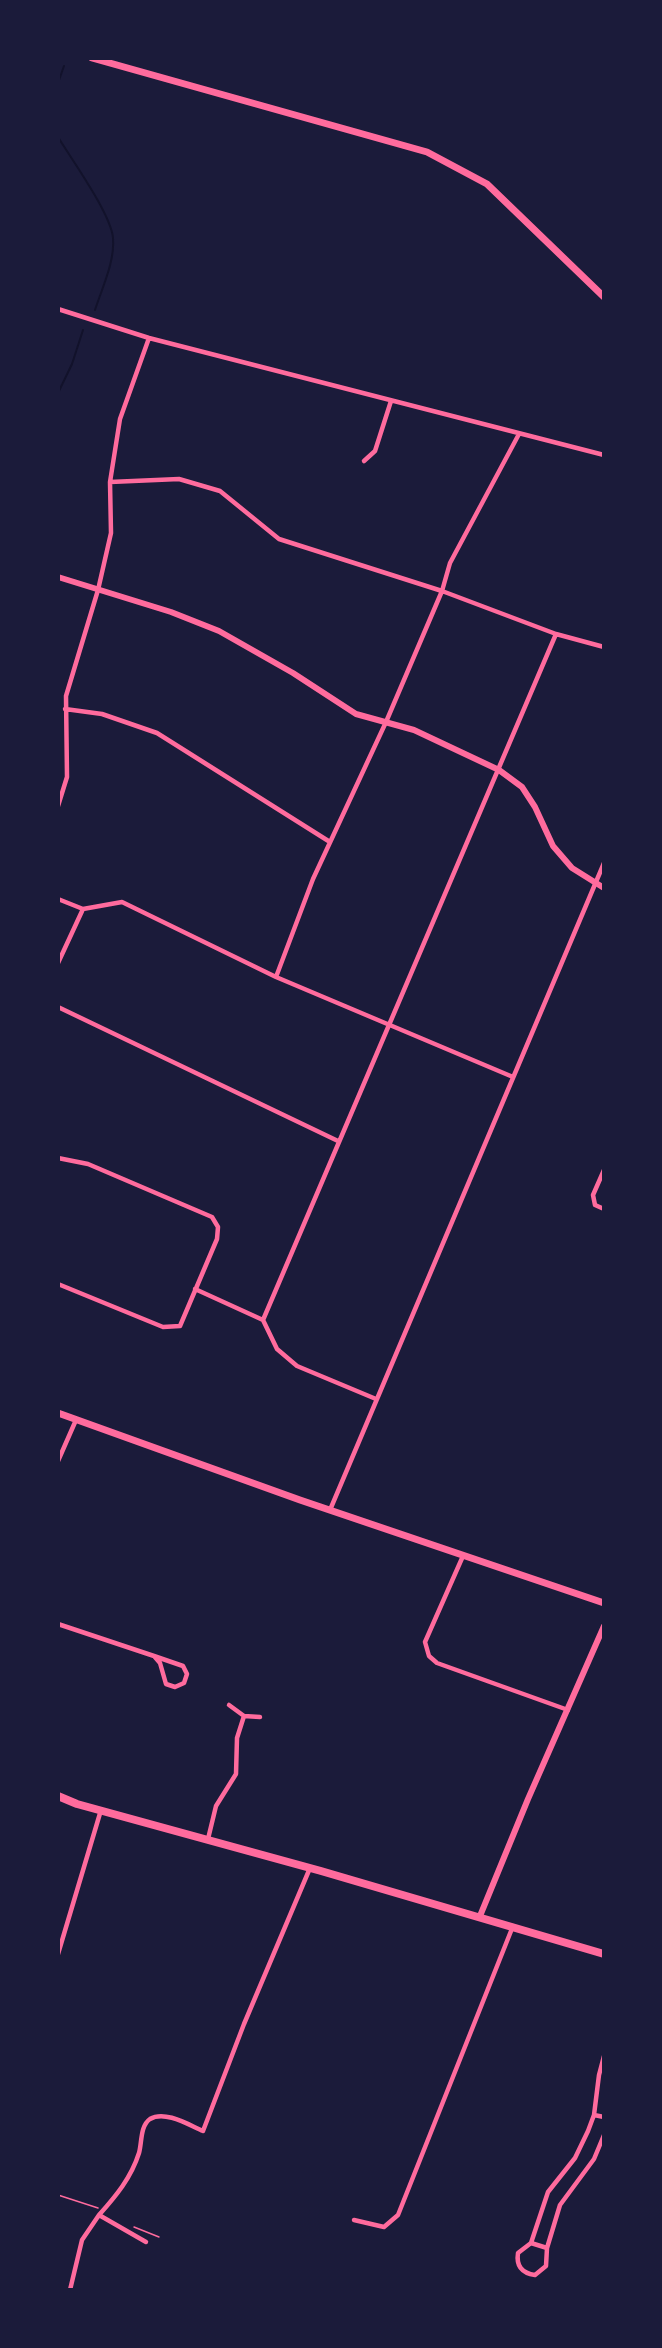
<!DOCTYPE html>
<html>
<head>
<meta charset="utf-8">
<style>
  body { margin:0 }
  #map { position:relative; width:662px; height:2348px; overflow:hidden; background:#1b1b3a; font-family:"Golos Text",sans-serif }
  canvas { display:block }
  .frame { position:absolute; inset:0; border:60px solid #1b1b3a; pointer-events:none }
</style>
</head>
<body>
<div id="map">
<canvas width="662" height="2348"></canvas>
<div class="frame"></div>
</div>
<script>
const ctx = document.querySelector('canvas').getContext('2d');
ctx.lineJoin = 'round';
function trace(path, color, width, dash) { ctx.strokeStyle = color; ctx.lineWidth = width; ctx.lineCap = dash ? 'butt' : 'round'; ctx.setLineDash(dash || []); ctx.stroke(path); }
trace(new Path2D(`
  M58 83 64 66
  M58 137C72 160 111 214 113 238 115 262 102 288 95 310
  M58 393 72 364 83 330`), '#12122b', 2);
trace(new Path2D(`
  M58 2195 98 2208
  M134 2227 159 2237`), '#ff6b9d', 1.5);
trace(new Path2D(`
  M58 309 149 338 604 455
  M364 461 375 451 391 401
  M110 482 179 479 220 491 279 539 442 591 556 634 604 647
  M65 709 102 714 157 733 330 842
  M58 806 67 777 66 696 98 590 111 533 110 482 120 419 149 338
  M58 899 83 909 122 902 276 977 513 1077
  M58 963 83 909
  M276 977 313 879 386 722 442 591 450 563 519 434
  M58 1007 338 1141
  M58 1158 88 1164 212 1217 218 1227 217 1239 180 1326 163 1327 58 1284
  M604 1170 593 1195 595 1205 604 1209
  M195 1289 263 1320 277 1349 297 1366 376 1399
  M263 1320 556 634
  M58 1461 76 1420
  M330 1510 604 863
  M463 1556 425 1642 429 1656 437 1663 568 1710
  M58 1624 154 1656
  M154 1656 183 1666 187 1674 184 1683 175 1687 166 1684 160 1663Z
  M229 1705 244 1716 260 1717
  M208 1839 216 1806 236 1774 237 1738 244 1716
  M58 1954 101 1810
  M604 2056 599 2075 594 2115 588 2131 575 2158 548 2192 531 2243 518 2253C516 2266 522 2273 535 2275L546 2266 547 2248 560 2205 594 2159 604 2135
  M594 2115 604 2117
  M354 2220 384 2227 398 2215 513 1926
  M146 2242 99 2215C116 2196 131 2178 139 2153 142 2143 140 2126 150 2119 165 2110 189 2125 203 2131L244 2024 310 1868
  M531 2243 547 2248
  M70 2290 82 2240 99 2215`), '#ff6b9d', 4.5);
trace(new Path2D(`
  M58 577 171 612 219 631 293 673 356 714 414 730 499 770 522 787 535 807 553 846 572 868 604 888
  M480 1916 528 1799 604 1626`), '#ff6b9d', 6);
trace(new Path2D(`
  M92 58 427 152 487 184 604 297
  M58 1413 300 1500 604 1603`), '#ff6b9d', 7);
trace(new Path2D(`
  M58 1796 77 1804 321 1871 604 1954`), '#ff6b9d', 8);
</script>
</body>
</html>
